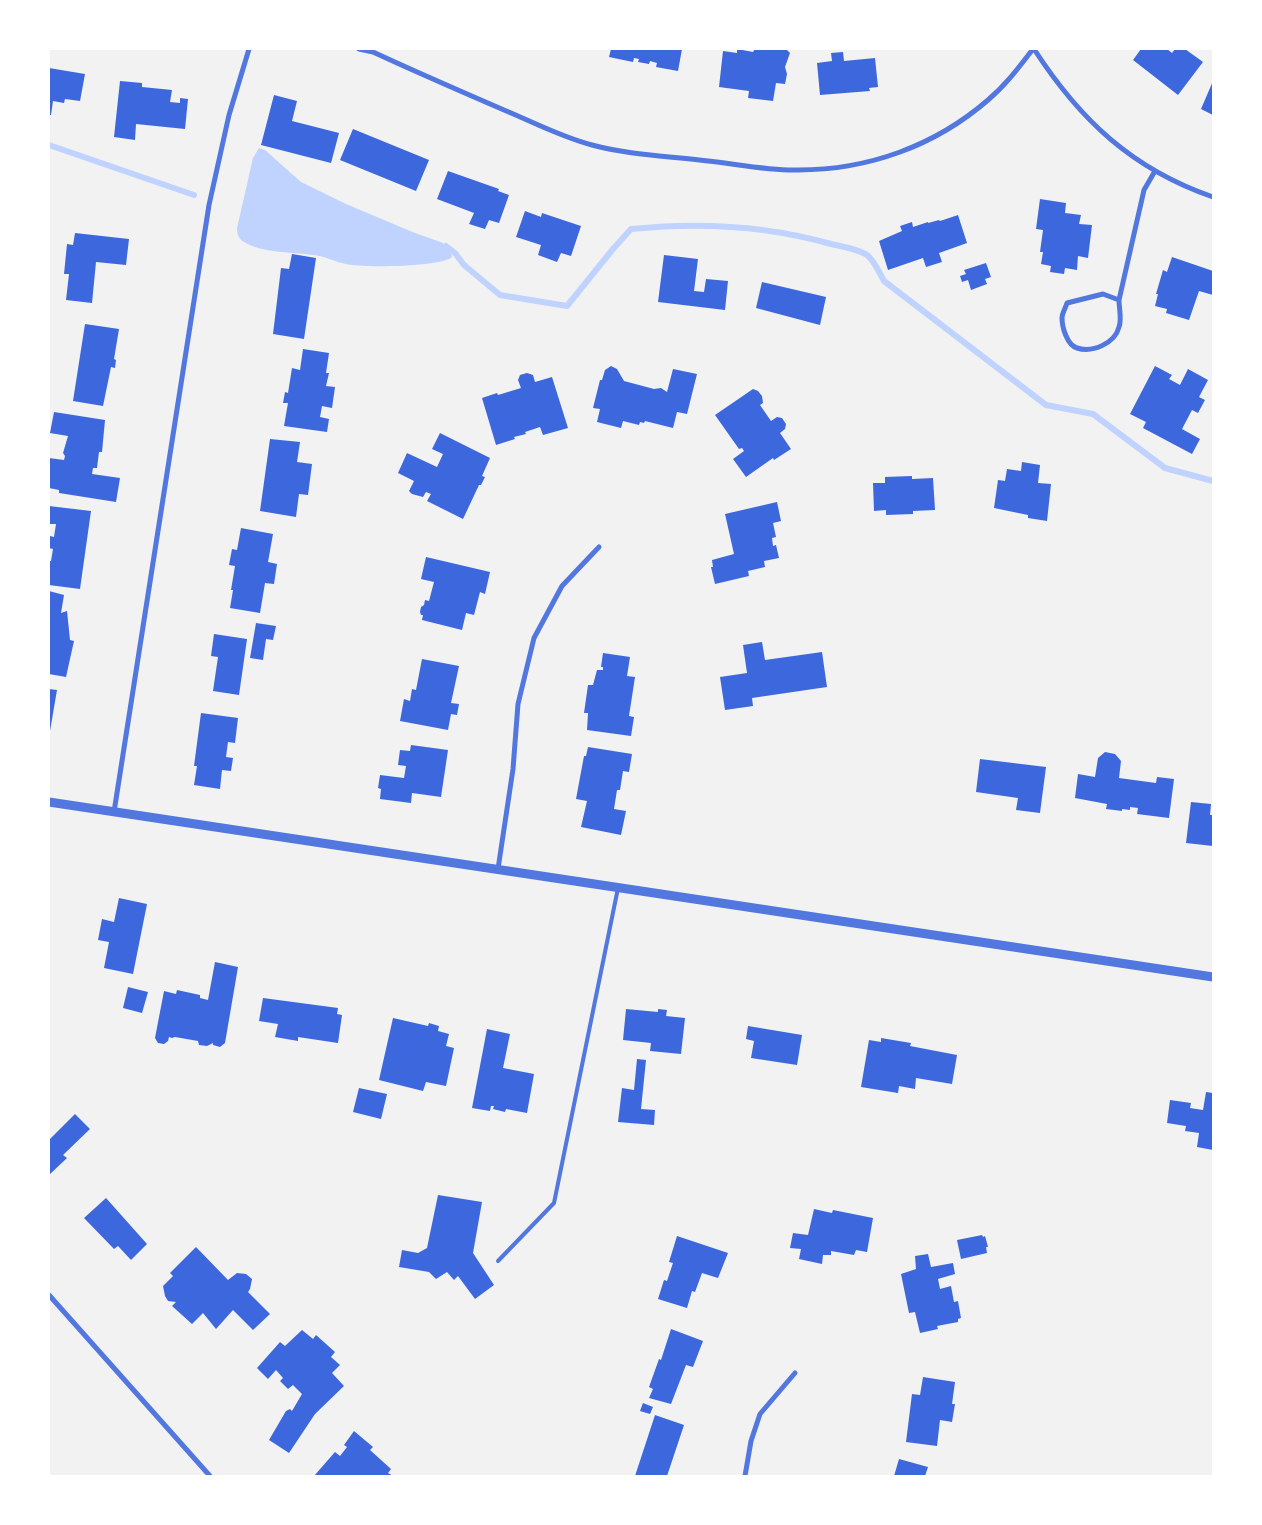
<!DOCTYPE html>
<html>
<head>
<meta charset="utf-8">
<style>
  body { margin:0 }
  #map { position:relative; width:1262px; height:1525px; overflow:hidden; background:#f2f2f2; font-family:"DejaVu Sans",sans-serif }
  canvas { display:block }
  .frame { position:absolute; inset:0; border:50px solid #fff; pointer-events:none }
</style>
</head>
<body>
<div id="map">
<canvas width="1262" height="1525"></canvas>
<div class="frame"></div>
</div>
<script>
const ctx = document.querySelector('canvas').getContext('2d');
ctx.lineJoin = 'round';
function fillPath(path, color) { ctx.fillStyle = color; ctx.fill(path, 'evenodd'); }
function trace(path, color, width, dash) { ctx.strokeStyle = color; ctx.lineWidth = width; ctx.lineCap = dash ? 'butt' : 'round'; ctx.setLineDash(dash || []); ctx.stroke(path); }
fillPath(new Path2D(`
  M259 148 265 150 301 182 346 204 415 233 443 243 451 249 452 257C441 267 363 268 346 264 335 262 325 256 313 255 293 252 263 253 246 243 239 240 237 235 237 228L253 158Z`), '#bfd3fe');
trace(new Path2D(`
  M49 145 194 195
  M446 246 455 253 464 265 500 295 567 306 613 249 631 229C699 222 765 225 831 244 841 246 860 250 867 255 874 260 880 274 884 281L1046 405 1093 414 1165 468 1213 481`), '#bfd3fe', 6);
fillPath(new Path2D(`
  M611 49H682L678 71 656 67 657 63 650 61 649 64 638 62 639 59 634 58 633 62 609 57Z
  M737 49 753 52 755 49H786L790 53 785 67 787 74 785 84 776 83 773 101 748 98 749 91 719 87 723 51 737 53Z
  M1141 49H1167L1172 53 1175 49H1185L1203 62 1178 95 1133 60Z
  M843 52 844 61 875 58 878 87 869 88 870 91 820 95 817 63 832 61 831 53Z
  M49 68 85 74 80 101 65 99 64 103 53 101 51 115H49Z
  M120 81 142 83V87L172 90 170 102 180 103V98L188 99 185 129 136 124 135 140 114 137Z
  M1213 81V115L1201 109Z
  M274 95 297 101 292 121 339 133 331 163 261 145Z
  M353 129 429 160 416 191 340 160Z
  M448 171 499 189 498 191 509 195 499 223 489 220 485 229 469 224 474 213 437 199Z
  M1040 199 1066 203 1065 213 1081 215 1079 224 1092 225 1088 258 1078 256 1077 270 1065 268 1064 274 1050 272 1051 266 1041 264 1043 252H1040L1043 230 1036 229Z
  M525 211 541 217 542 213 581 226 571 256 561 253 557 262 538 255 541 245 516 237Z
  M958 215 967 243 939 253 942 262 926 267 923 258 888 270 879 241 902 231 900 226 912 222 913 227 928 222V223L939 220 940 221Z
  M75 233 129 239 126 265 96 262 92 303 66 300 69 274H64L67 244 73 245Z
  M292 254 316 258 304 339 273 334 281 268 289 269Z
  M664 255 698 259 694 291 704 292 706 279 728 281 725 310 658 302Z
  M1172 257 1213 271V295L1199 291 1189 320 1166 313 1167 309 1155 306 1158 294H1156L1163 270 1167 272Z
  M986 263 991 277 985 279 987 284 971 290 968 280 962 282 960 276 966 274 964 270Z
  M762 282 826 297 820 325 756 308Z
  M85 324 119 329 114 359 116 360 115 368 111 367 103 406 73 401Z
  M303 349 329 353 326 373H329L326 386 335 387 332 408 322 406 320 417 329 419 327 432 284 426 288 403H283L285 392 288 393 292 368 300 370Z
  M611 366 617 369 624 381 654 389 661 388 667 392 673 369 697 374 687 414 677 412 673 428 645 421 644 423 640 422 639 425 623 421 621 428 597 422 600 409 593 408 600 380H602L605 370Z
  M1155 366 1172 375 1169 379 1180 385 1188 369 1208 380 1199 397 1205 400 1198 413 1192 410 1182 429 1200 439 1192 454 1143 428 1146 422 1130 414Z
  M527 373 533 375 535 382 552 377 568 428 543 435 540 427 525 432 526 434 514 437 515 439 496 445 482 398 497 393 498 395 521 388 518 380 520 375Z
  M753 389 758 391 762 396 763 403 760 405 771 421 777 417 782 418 786 424 785 429 780 433 791 449 774 460 773 458 746 477 733 459 744 451 742 448 739 449 715 415Z
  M54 412 105 420 102 452H99L97 468H93L92 474 120 478 116 502 59 493V490L49 488V458L64 460 65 456 63 453 68 436 50 433Z
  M440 433 490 458 482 476 485 477 481 485H479L463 519 427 501 431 494 426 492 423 497 412 494 409 491 414 481 398 473 407 453 437 467 443 454 432 449Z
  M270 439 300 442 297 462 312 464 308 495 299 494 296 517 260 511Z
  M1022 462 1040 465 1038 483 1051 484 1047 521 1028 518V515L994 508 998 480 1005 481 1007 469 1021 471Z
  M912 476V479L933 478 935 510 913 511V514L886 515V510L874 511 873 483H885V477Z
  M777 502 781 521 773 523 776 537 772 538 773 546 776 545 779 558 764 561 765 567 748 571 749 576 715 584 711 567H713L712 560 734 554 725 514Z
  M49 506 91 511 80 589 49 585V561H51L53 549 49 548V545L50 536 54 537 56 524H49Z
  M241 528 273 534 268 562 277 564 274 584 265 583 260 613 230 608 233 590H231L235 566 229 565 232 549 237 550Z
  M426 557 490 572 485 594 480 592 474 615 466 613 462 630 422 620 423 615H421L420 612 421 607 424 605 425 600 429 601 434 582 421 579Z
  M49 591 64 595 61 613 67 611 70 640 74 641 66 677 49 674Z
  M256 623 276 626 273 640 266 639 263 660 250 658Z
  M214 634 247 639 239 695 213 691 218 657 211 656Z
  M762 642 765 660 822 652 827 687 752 698 753 706 725 710 720 677 747 673 743 645Z
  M603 653 630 657 627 676 635 677 629 716 634 717 631 736 587 730 588 713H584L588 685H593L597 670H603V667H601Z
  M422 659 459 666 451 703 459 704 457 715 451 714 448 730 400 721 404 699 410 701 412 689 416 690Z
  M49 689 57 690 50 731H49Z
  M201 713 238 718 235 743 228 742 226 757 233 758 231 771 222 770 220 789 194 785 197 766H194Z
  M411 745 448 750 441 797 412 793 411 803 380 799 381 789 378 788 380 775 404 778 406 766 398 765 400 750 410 751Z
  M588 747 632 754 629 772 623 771 620 790H617L614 809 626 811 621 835 581 827 587 801 576 799 584 756H586Z
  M1105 752 1115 754 1121 761 1119 778 1156 783 1157 777 1174 779 1169 818 1137 814 1138 808 1130 807V810L1122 809V811L1106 809 1107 804 1075 798 1078 774 1095 777 1098 758Z
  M980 759 1046 767 1040 813 1016 810 1018 798 976 792Z
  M1191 802 1211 804 1210 815H1213V846L1186 843Z
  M119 898 147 904 133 974 104 968 109 942 98 940 102 919 114 922Z
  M215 962 238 967 225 1043 220 1047 213 1045V1043L207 1046 199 1045 198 1041 175 1037 172 1038 169 1037 168 1041 164 1044 158 1043 155 1038 164 991 176 994 177 990 200 995V998L208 1000Z
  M128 987 148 992 142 1013 123 1008Z
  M263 998 338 1008 337 1014 342 1015 338 1043 298 1037V1041L275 1037 278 1024 259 1021Z
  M626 1009 658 1012V1009L667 1010 666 1016 685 1018 681 1054 650 1051 651 1043 623 1040Z
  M393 1018 428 1026 429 1023 439 1026 438 1031 449 1034 446 1046 454 1048 446 1086 426 1082 423 1091 379 1080Z
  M748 1026 802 1035 797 1065 751 1058 754 1041 746 1039Z
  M487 1029 510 1034 503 1068 534 1074 527 1113 506 1109 505 1112 493 1109 494 1106H491L490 1111 472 1108Z
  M881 1038 911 1043 910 1046 957 1055 952 1084 916 1078 915 1089 899 1086 898 1093 861 1087 869 1040 881 1042Z
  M637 1059 646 1060 641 1109 655 1110 654 1125 618 1122 622 1088 634 1090Z
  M359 1088 387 1094 381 1119 353 1112Z
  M1206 1092 1213 1093V1150L1197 1147 1199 1133 1185 1131 1186 1126 1167 1123 1170 1100 1191 1103 1190 1108 1203 1110Z
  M75 1114 90 1129 63 1155 67 1158 49 1175V1140Z
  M438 1195 482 1202 473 1253 494 1285 475 1299 458 1276 454 1280 447 1272 436 1279 429 1272 399 1267 402 1250 418 1253 427 1248Z
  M106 1198 147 1244 131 1260 118 1246 114 1249 84 1218Z
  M814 1209 832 1213 833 1210 873 1218 867 1252 856 1250 854 1255 831 1251V1255H823L822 1264 799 1259 801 1249 790 1248 793 1233 808 1235Z
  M982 1235 983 1237 985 1236 988 1247H986L987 1253 961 1259 957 1240Z
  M677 1236 728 1253 718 1278 702 1273 695 1292 692 1291 687 1308 658 1299 664 1280 667 1281 673 1263 669 1262Z
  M196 1247 228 1280 237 1273 246 1274 252 1279 250 1289 248 1292 270 1314 253 1330 233 1310 216 1329 203 1313 192 1324 172 1306 176 1302 168 1301 165 1296 163 1286 173 1276 170 1273Z
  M928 1254 931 1267 953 1263 955 1274 938 1279 940 1289 951 1286 954 1302 958 1301 961 1318 958 1319V1322L937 1326 938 1329 920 1333 915 1312 909 1313 901 1274 916 1269 915 1256Z
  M671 1329 703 1341 693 1367 686 1365 671 1404 649 1398 653 1389 649 1387 659 1359 661 1360Z
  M302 1330 313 1339 316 1335 335 1352 331 1357 340 1365 332 1373 344 1386 315 1414 289 1453 269 1440 286 1411 290 1409 292 1411 302 1394 293 1385 288 1389 280 1381 283 1378 276 1370 268 1379 257 1368 280 1342 285 1346Z
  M923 1377 955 1382 952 1404H955L952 1422 940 1420 937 1446 906 1442 912 1394 920 1395Z
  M643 1403 653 1407 650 1414 640 1411Z
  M655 1415 684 1425 667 1476H635Z
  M354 1431 373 1447 370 1450 391 1469 388 1473 393 1476H314L335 1452 340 1456 347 1447 344 1445Z
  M899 1459 928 1467 925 1476H894Z`), '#3d67dc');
trace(new Path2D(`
  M498 1261 554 1203 618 888`), '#5277de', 4);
trace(new Path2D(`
  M359 49 373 52C416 72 460 91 504 110 533 122 561 137 592 145 629 155 669 156 708 161 736 164 770 171 798 170 868 170 935 146 988 100 1006 85 1019 67 1033 49
  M1034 49C1080 120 1132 169 1213 197
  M1119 300C1119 308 1122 320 1119 327 1115 343 1093 353 1077 348 1067 345 1062 327 1062 318 1062 313 1066 307 1067 303L1103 294 1119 300 1144 190 1155 171
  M114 812 209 205 229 115 249 49
  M498 869 513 769 518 704 534 638 562 586 599 547
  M49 1295 210 1476
  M745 1476 751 1441 760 1414 795 1373`), '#5277de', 5);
trace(new Path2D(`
  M49 802 1213 977`), '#5277de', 9);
</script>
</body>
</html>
